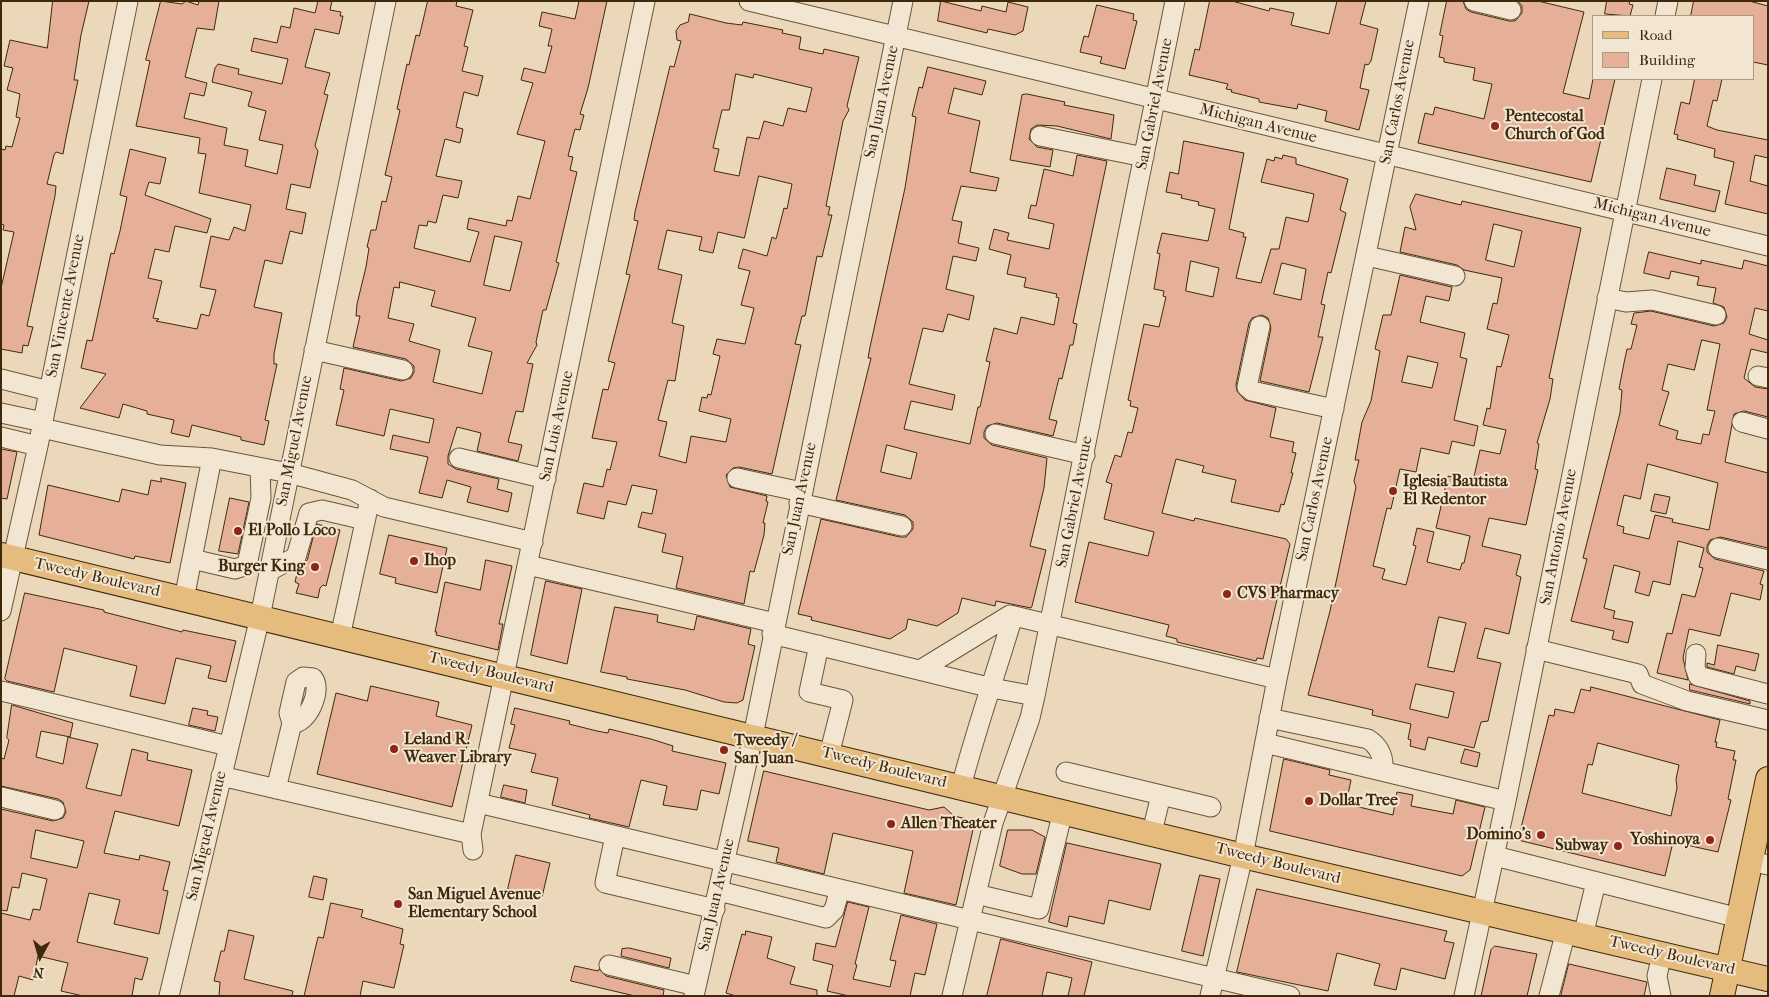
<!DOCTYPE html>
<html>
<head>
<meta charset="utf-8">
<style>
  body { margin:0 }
  #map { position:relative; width:1769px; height:997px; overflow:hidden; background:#ebd8bb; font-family:"IM FELL French Canon",serif }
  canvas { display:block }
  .frame { position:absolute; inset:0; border:2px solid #3f290b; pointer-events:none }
  .legend { position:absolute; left:1592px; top:15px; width:162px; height:65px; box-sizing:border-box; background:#f2e6d3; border:1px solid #aa9a83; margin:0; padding:6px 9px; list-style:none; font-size:15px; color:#3f290b }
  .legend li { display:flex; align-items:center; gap:10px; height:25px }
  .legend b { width:25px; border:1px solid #aa9a83 }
  .north { position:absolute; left:15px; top:932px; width:50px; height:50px; -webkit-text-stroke:4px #f2e6d3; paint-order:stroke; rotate:186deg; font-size:14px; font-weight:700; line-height:20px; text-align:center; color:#3f290b }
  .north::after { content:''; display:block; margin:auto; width:18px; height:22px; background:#3f290b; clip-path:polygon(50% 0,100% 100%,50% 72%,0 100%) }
</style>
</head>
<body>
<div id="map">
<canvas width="1769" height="997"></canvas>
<div class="frame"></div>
<ul class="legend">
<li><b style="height:6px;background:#e6bc7e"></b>Road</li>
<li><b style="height:14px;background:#e5b097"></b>Building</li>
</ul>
<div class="north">N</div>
</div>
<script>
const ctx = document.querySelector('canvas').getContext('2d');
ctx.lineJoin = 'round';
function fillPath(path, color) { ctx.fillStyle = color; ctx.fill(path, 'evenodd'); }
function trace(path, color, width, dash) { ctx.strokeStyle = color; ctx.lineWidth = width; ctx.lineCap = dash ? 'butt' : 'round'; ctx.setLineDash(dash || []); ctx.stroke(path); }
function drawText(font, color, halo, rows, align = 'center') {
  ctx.font = font + ' "IM FELL French Canon",serif'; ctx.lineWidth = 4; ctx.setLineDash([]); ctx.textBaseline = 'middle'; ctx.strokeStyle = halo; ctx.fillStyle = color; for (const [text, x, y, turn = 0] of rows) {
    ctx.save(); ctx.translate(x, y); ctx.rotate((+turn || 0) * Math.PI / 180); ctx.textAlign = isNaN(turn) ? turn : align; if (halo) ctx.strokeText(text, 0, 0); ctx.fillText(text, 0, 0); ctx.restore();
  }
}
const building = new Path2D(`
  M53 1H89L81 35 74 80H78L66 138 63 154 56 152 54 155 47 184 56 186 55 196 27 326 33 327 28 346 23 345 22 353 1 349V288L14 232 3 230 4 225 1 224V149L5 150 6 146 12 147 20 118 16 117 20 94 7 90 13 68 4 66 10 40 47 48Z
  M161 1 182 4 186 1 198 5 199 1H219L214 30 197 28 185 77 207 83 204 96 190 93 184 118 227 128 224 145 248 150 245 166 277 174 283 145 259 140 266 111 248 106 252 92 212 82 215 68 218 64 239 69 238 74 282 84 288 59 251 51 254 38 277 43 281 26 290 28 294 8 315 13 318 1H332L330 10 341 12 340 16H343L339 34 315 29 305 67 330 73 324 94 328 95 315 146 318 151 310 188 291 184 286 209 306 213 302 234 290 231 282 264 265 260 254 307 282 313 274 354V364H277L265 420 269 421 264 445 241 440V437L192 425 189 437 171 433 174 420 147 414V411L123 404 119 418 80 408 106 374 81 368 87 340 92 341 111 253 114 254 120 231 127 197 120 195 130 149 166 158 160 184 149 182 145 195 211 219 207 233 175 226 169 252 155 249 148 278 162 281 153 318 159 319 156 321 197 329 201 314 209 316 216 290 200 287 211 236 229 240 234 227 245 231 251 205 199 193 206 154 198 153 200 138 136 126 150 61 146 60Z
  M428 1H457L456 6 473 10 464 46 468 47 462 71 483 76 478 96 464 92 456 127 463 129 460 143 445 139 436 176 462 181 458 198 443 195 436 223 428 221 427 226 419 225 414 248 470 262 479 232 467 229 469 218 506 226 507 220 512 221 518 196 530 199 545 141 517 134 533 83 521 80 524 68 545 73 552 46H548L552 29 539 26 542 12 575 19 579 1H607L588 88 580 114 584 115 580 130 575 129 568 156 573 157 570 170 577 172 556 262 559 263 546 310H543L536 342 537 345 527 363 533 364 523 412 516 411 508 442 522 445 518 461 477 451 481 433 457 427 448 456V464L456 469 499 479 497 489 512 493 508 512 467 502 471 487 447 480 442 498 419 493 428 457 390 449 393 435 429 443 434 419 390 409 384 436 336 425 344 390 340 389 344 368 401 381 411 378 414 372V366L406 359 353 347 360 316H356L357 304 366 267 369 248 367 247 371 230H376L382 201 386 202 392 177 385 175 400 110 397 109 407 64 409 65 416 35 419 36ZM495 236 522 242 510 291 484 285ZM400 282 435 291 431 306 476 318 468 346 492 352 482 394 433 382 440 350 409 341 414 324 388 318 394 287 399 288Z
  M941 1 981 11 982 6 1006 12 1008 2 1028 7 1023 31 1015 35 988 29 987 33 938 21Z
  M1210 1H1232L1269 11 1270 8 1294 13 1291 25 1329 34 1337 1H1366L1360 24 1378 29 1371 61 1368 65 1365 64 1360 88 1369 90 1359 130 1325 121 1327 111 1298 104 1297 109 1259 102V99L1231 92 1232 90 1226 89 1228 84 1189 75 1195 49 1199 50Z
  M1447 1H1463L1466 9 1471 12 1509 21H1515L1522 13V6L1518 1H1538L1584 12 1563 93 1589 99 1593 79H1615L1591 182 1418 143 1425 113 1433 115 1435 107 1484 119 1492 84 1473 80 1475 68 1444 62V58L1439 57 1443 36 1440 35Z
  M1607 1H1630L1629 4 1633 5 1630 16 1605 14Z
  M1694 1H1749L1768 6V65L1753 62V16H1691Z
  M1097 5 1134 14 1133 20 1137 21 1125 69 1100 63 1102 57 1080 52 1084 36 1088 37Z
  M690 14 726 23 742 25 743 22 783 30 782 33 801 37 799 49 823 54 824 49 859 57 847 106 849 110 843 121 826 206 830 207 828 215H832L822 257 817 256 805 316H802L795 344 801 345 772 474 739 467 733 468 726 475 730 487 767 496 766 501 768 502 763 523H765L764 535 754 572 750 571 744 604 676 588 683 557 662 552 666 534 638 527 642 512 652 514 657 490 632 485 626 505 608 501 604 519 577 513 584 483 603 487 607 469 610 470 617 442 592 438 603 389 608 390 615 363 608 361 630 275 626 274 638 221 634 220 635 212 670 66 674 67 681 41 677 40 676 31 680 25 688 22ZM736 74 753 78 754 74 812 88 806 112 788 108 783 126 764 121 759 139 747 137 739 176 714 171 719 149 713 148 722 110H729ZM759 176 792 184 787 209 784 208 776 239 772 237 767 256 743 249 738 268 750 271 741 305 754 308 745 344 717 339 713 354 720 356 711 395 708 394 707 398 702 397 699 411 731 419 726 442 691 436 686 463 659 456 667 422 658 420 668 380 675 381 684 326 672 323 682 275 658 269 667 230 702 237 699 250 713 253 718 232 744 238Z
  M928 67 986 81 982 95 954 88 948 113 980 121 970 172 999 178 996 191 961 186 952 220 962 222 958 243 979 248 976 261 953 256 946 289 974 296 969 320 948 314 943 332 923 328 909 384 955 395 952 410 911 401 904 429 970 444 978 407H980L990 362 986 361 994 328 1017 334 1021 317 1054 325 1059 298 1056 297 1057 294 1024 287 1026 278 1007 274 1011 255 989 249 994 229 1009 233 1007 240 1049 249 1054 224 1028 218 1031 205 1036 206 1044 169 1073 176 1077 155 1107 161 1073 323 1077 324 1073 345H1070L1062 379 1059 378 1049 419 1057 421 1053 436 997 423 987 426 984 432V438L992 445 1047 458 1044 488 1030 546 1046 550 1032 606 1031 608 996 601 995 606 962 598 958 613 937 626 908 619 906 629 890 639 811 620 812 617 798 614 821 519 900 537H906L913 529V522L905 515 836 500 871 358H868L870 347 905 188 915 125 916 117 912 116 919 87 922 88ZM887 445 917 453 911 479 881 472Z
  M1695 79H1722L1717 101 1713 100 1707 126 1717 130 1768 140V158L1755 155 1750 181 1768 186V214L1725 204 1734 162 1714 157 1715 149 1677 139 1678 135 1674 134 1681 102 1689 104Z
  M1027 94 1065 102 1064 105 1114 115 1111 139 1057 126 1037 125 1031 129 1029 139 1037 147 1053 150 1050 167 1010 160 1022 95Z
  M1184 141 1244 153 1229 229 1244 233 1243 237H1246L1236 278 1261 283 1271 249H1279L1286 217 1308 222 1314 194 1261 182 1267 159 1274 161 1275 157 1282 159 1283 155 1296 158V164L1348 179 1340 210 1346 213 1331 273 1328 272 1321 304 1325 305 1318 337H1323L1309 392 1260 381 1271 328 1268 318 1262 315 1252 318 1249 323 1236 385 1237 391 1245 400 1276 408 1270 437 1294 442 1292 452 1296 453 1291 473H1293L1284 505 1281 504 1279 512 1231 502 1236 480 1202 472 1204 466 1176 459 1162 513 1194 521 1195 518 1286 539 1290 544 1263 659 1257 658 1256 661 1177 642V639L1166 636 1169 625 1075 602 1089 542 1148 556 1154 532 1104 519 1112 484 1106 482 1115 455 1121 457 1128 432 1132 433 1138 408 1130 406 1131 401 1128 400 1144 324 1159 327 1166 297 1163 296 1164 291 1154 289 1160 254 1157 253 1162 233 1208 241 1215 209 1198 205 1199 202 1181 198 1182 195 1166 192 1170 172 1178 174ZM1191 261 1219 268 1213 297 1186 291ZM1282 263 1306 269 1301 300 1274 294Z
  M1667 168 1696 175 1694 185 1720 191 1715 212 1660 199Z
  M1416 194 1461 205 1462 201 1581 228 1549 378 1553 379 1550 399 1537 443 1539 444 1535 469 1538 470 1526 525 1489 518 1482 546 1521 555 1516 575 1521 577 1509 634 1485 628 1477 658 1501 663 1488 721 1481 722 1474 748 1428 737 1425 750 1410 746 1411 740 1408 739 1411 724 1372 715 1373 710 1308 695 1330 611 1356 487 1354 481 1359 460H1355L1362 422 1371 401 1380 351 1375 349 1383 315H1391L1400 275 1452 287 1449 301 1426 296 1420 322 1465 333 1460 357 1467 359 1454 420 1478 426 1474 446 1452 441 1449 454 1421 448 1416 472 1400 469 1391 509 1387 508 1373 566 1385 569 1382 579 1406 585 1416 546 1413 545 1417 528 1434 532 1427 562 1460 570 1462 563H1464L1470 536 1436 528 1448 476 1473 481 1480 450 1500 454 1506 430 1483 425 1487 408 1490 409 1497 366 1501 367 1509 335 1487 329 1493 303 1497 304 1502 278 1464 270 1457 265 1400 252 1405 227 1416 230 1410 207ZM1494 224 1522 231 1514 267 1486 260ZM1408 356 1438 363 1432 388 1402 382ZM1439 617 1466 623 1454 672 1428 667ZM1416 684 1454 692 1448 718 1410 709Z
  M1649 252 1701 264V260L1742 269 1744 260 1768 266V311L1755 308 1749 334 1768 340V353L1751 349 1744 378 1755 387 1768 389V417L1744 411 1734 414 1725 462 1768 473V548L1720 537 1710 540 1707 546V552L1715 559 1764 571 1760 584 1763 585 1760 600 1731 593 1720 636 1689 629 1683 658 1688 680 1657 673 1667 633 1672 634 1682 594 1695 597 1703 568 1699 567 1704 548 1678 541 1670 585 1653 581 1649 596 1635 592 1640 572 1614 565 1604 608 1615 611 1613 618 1633 622 1628 643 1612 639 1614 631 1571 621 1587 559 1583 558 1620 413 1622 390 1619 389 1624 363 1627 349H1631L1637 325 1631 324 1634 313 1651 311 1714 326 1724 323 1727 317 1724 307 1713 303 1716 288 1697 285 1699 277 1671 271 1669 279 1644 273ZM1702 340 1720 344 1707 410 1715 411 1709 435 1703 434 1701 444 1676 439 1678 431 1659 425 1669 392 1662 390 1668 364 1694 370ZM1648 464 1718 483 1709 530 1672 522 1673 519 1655 515 1649 539 1623 533 1624 527 1617 525 1624 495 1640 499Z
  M1 449 17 452 7 499 1 498Z
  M161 478 186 483 170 563 135 556 134 559 39 535 48 485 119 502 122 489 148 495 151 480 161 482Z
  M1655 494 1670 497 1666 514 1651 511Z
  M230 498 249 502 238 554 219 551Z
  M317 524 340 530 326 586 323 585 320 588 318 598 296 593 299 584 295 582 298 569 307 560Z
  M389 535 447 548 437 593 395 583 396 578 380 574Z
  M486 560 512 566 499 624H503L498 650 436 635 437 632H435L445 582 480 590Z
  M546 581 582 589 567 664 531 655Z
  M25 593 104 610V612L182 632 183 630 236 641 226 682 208 678 211 666 176 658 165 704 130 696 137 666 64 648 54 692 7 681 5 679Z
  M615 607 658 615 657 622 694 630 697 616 751 629 748 644 755 646 743 700 737 703 724 702 685 690 627 679V677L601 672Z
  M1718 645 1759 654 1755 671 1736 666 1734 674 1707 667V663L1714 665Z
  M1690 684 1750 701V704L1690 690Z
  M371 686 439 702 436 716 472 725 452 807 317 774 336 693 367 701Z
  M1591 687 1720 720 1715 742H1717L1716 747 1735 751 1733 760H1736L1728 799 1731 800 1718 852 1673 842 1665 876 1518 840 1549 715 1554 716 1555 709 1574 713 1581 689 1590 691ZM1598 743 1679 765 1676 779 1677 788 1671 816 1582 793 1588 764 1592 765Z
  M12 705 73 723 70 737 41 731 36 757 63 764 68 737 98 744 86 788 121 796 132 749 148 753 147 760 192 770 179 826 115 811 104 853 139 860 140 855 170 862 163 890 168 891 159 934 114 924 120 900 89 893 77 942 148 958 142 980 135 978 132 996H83L61 991 68 963 38 956 33 980 19 976 14 996H1V913L30 920 33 909 40 910 47 879 22 873 19 888 12 887 7 911 1 910V809L53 821 63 818 66 812 63 802 58 799 1 786V758L4 759 9 740 7 738ZM36 830 84 841 77 868 31 858Z
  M193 708 208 711 207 715 218 717 215 731 189 725Z
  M515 708 570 721 569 724 597 731 608 733 609 729 651 739 673 746 672 751 726 763 719 794 701 790 697 810 663 805 667 786 641 780 629 827 589 818 590 815 552 805 558 778 531 772 536 754 509 748 515 725 511 724Z
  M1465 749 1480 753 1477 767 1461 763Z
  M1284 759 1330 770 1329 775 1351 780 1346 804 1393 815 1397 792 1413 795 1411 806 1453 814 1456 800 1485 807 1470 870 1462 876 1270 831Z
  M764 771 929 810 944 807 954 816 975 821 956 905 904 893 913 851 833 833 824 874 776 862 779 848 748 841Z
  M504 785 527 790 525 803 501 797Z
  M1008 830H1032L1045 837 1036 874H1022L1000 866Z
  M1067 843 1161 864 1150 910 1109 900 1104 924 1069 916 1067 927 1049 922Z
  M516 855 550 863 542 897 508 889Z
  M1200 875 1220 879 1203 956 1182 951Z
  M314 876 327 879 323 900 309 897Z
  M1257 889 1447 931 1444 941 1454 943 1445 979 1401 968 1396 990 1374 985 1380 964 1337 953 1328 991 1237 972Z
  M848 902 869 907 855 964 857 965 853 979 890 987 896 961 890 960 901 915 937 924 925 975 915 973 910 996H849L827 991 833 965 813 960 816 943 835 947Z
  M331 903 363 910 361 917 403 929 400 944 404 945 394 988 363 981 360 996H304L318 937 323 938Z
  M229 930 254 936 244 979 293 991 292 996H219L220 982 214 981 221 951H224Z
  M746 931 772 937 767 958 795 967 790 984 817 990V996H736L726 993 742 934 745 935Z
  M1001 939 1092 962 1084 996H1068L1072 978 1047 972 1042 996H987Z
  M1495 946 1537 954 1527 996H1481L1491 950Z
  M629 948 671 958 669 968 621 956 622 949Z
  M1569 964 1647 982 1644 996H1561Z
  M575 966 598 971 599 969 606 976 664 990 663 996H635L571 981Z`);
fillPath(building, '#e5b097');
trace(building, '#3f290b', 1);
const minor = new Path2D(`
  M749 1 1768 246
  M1474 1 1511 10
  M1665 16 1668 1
  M1040 136 1144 157
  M1367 256 1455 276
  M1607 298 1626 302 1652 300 1716 315
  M1260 326 1247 387 1252 391 1334 409
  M314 350 403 370
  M1758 376 1768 378
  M1 379 49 391
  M1 413 43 422
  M1742 422 1768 429
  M42 428 160 455 212 458 289 473 352 490 384 507 533 542
  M995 434 1085 455
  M1 437 38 446
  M459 458 546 479
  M737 478 802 492
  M799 503 902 526
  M1718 548 1768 560
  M192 559 235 569 247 565 261 498 260 468
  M528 565 775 623
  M269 571 296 557 309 513 322 510 365 520
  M184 599 212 458
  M1 611 38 446 128 1
  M772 634 992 688 1035 696
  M340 637 370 499
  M819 645 809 692 843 700 829 755
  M1536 649 1638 674 1642 684 1687 701 1768 720
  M1696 654 1695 667 1698 676 1768 694
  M920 670 1010 615 1277 679
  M1 691 228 746
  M1269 718 1368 739C1379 746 1384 756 1383 770
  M1265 743 1506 801
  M1066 772 1211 807
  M221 776 471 834
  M961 787C976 729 996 673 1013 616
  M276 789 292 723 289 713 296 682 303 677 313 678C323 690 307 725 292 723
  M1 797 55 810
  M478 803 1290 996
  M1152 832 1161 795
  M615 836 605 883 715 909
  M473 850 471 834 645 1
  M1495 856 1739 918
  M1751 861 1768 865
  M719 891 826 918 834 910 840 889
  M976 894 1039 909 1063 811
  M1583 936 1596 882
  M609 965 696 986
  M169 996 260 617 386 1
  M694 996 753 736 903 1
  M952 996 993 823 1030 718 1035 696 1175 1
  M1210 996 1243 856 1277 679 1419 1
  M1464 996 1506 801 1652 79
  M1549 996 1566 931
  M1661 996 1657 976 1662 954`);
const major = new Path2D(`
  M1 555 1243 856 1768 979
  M1722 996 1768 779`);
trace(minor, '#6a5537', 21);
trace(major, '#3f290b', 26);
trace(minor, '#f2e6d3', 19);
trace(major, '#e6bc7e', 24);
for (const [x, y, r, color] of [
  [1495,126,5,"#8f2418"],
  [1393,491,5,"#8f2418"],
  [238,531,5,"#8f2418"],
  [414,561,5,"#8f2418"],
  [315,567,5,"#8f2418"],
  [1227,594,5,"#8f2418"],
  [394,749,5,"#8f2418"],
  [724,750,5,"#8f2418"],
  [1309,801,5,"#8f2418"],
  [891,824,5,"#8f2418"],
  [1541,835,5,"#8f2418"],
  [1710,840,5,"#8f2418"],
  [1618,846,5,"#8f2418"],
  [398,904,5,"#8f2418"]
]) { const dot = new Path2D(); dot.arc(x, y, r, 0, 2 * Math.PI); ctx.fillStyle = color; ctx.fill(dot); trace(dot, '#f2e6d3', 2); }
drawText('16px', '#3f290b', '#f2e6d3', [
  ["San Juan Avenue",882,102,-78],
  ["San Carlos Avenue",1398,102,-79],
  ["San Gabriel Avenue",1155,104,-79],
  ["Michigan Avenue",1258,124,14],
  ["Michigan Avenue",1652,218,14],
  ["San Vincente Avenue",66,306,-79],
  ["San Luis Avenue",557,426,-78],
  ["San Miguel Avenue",295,441,-79],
  ["San Juan Avenue",800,499,-78],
  ["San Carlos Avenue",1315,499,-78],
  ["San Gabriel Avenue",1075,502,-79],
  ["San Antonio Avenue",1559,537,-79],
  ["Tweedy Boulevard",97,578,13],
  ["Tweedy Boulevard",491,673,14],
  ["Tweedy Boulevard",884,768,14],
  ["San Miguel Avenue",207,836,-77],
  ["Tweedy Boulevard",1278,864,14],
  ["San Juan Avenue",717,895,-77],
  ["Tweedy Boulevard",1672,956,13]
]);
drawText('bold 16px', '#3f290b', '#f2e6d3', [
  ["Pentecostal",1505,117],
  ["Church of God",1505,135],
  ["Iglesia Bautista",1403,482],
  ["El Redentor",1403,500],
  ["El Pollo Loco",248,531],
  ["Ihop",424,561],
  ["Burger King",305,567,"right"],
  ["CVS Pharmacy",1237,594],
  ["Leland R.",404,740],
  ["Weaver Library",404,758],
  ["Tweedy /",734,741],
  ["San Juan",734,759],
  ["Dollar Tree",1319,801],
  ["Allen Theater",901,824],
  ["Domino's",1531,835,"right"],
  ["Yoshinoya",1700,840,"right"],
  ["Subway",1608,846,"right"],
  ["San Miguel Avenue",408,895],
  ["Elementary School",408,913]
], 'left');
</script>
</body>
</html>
